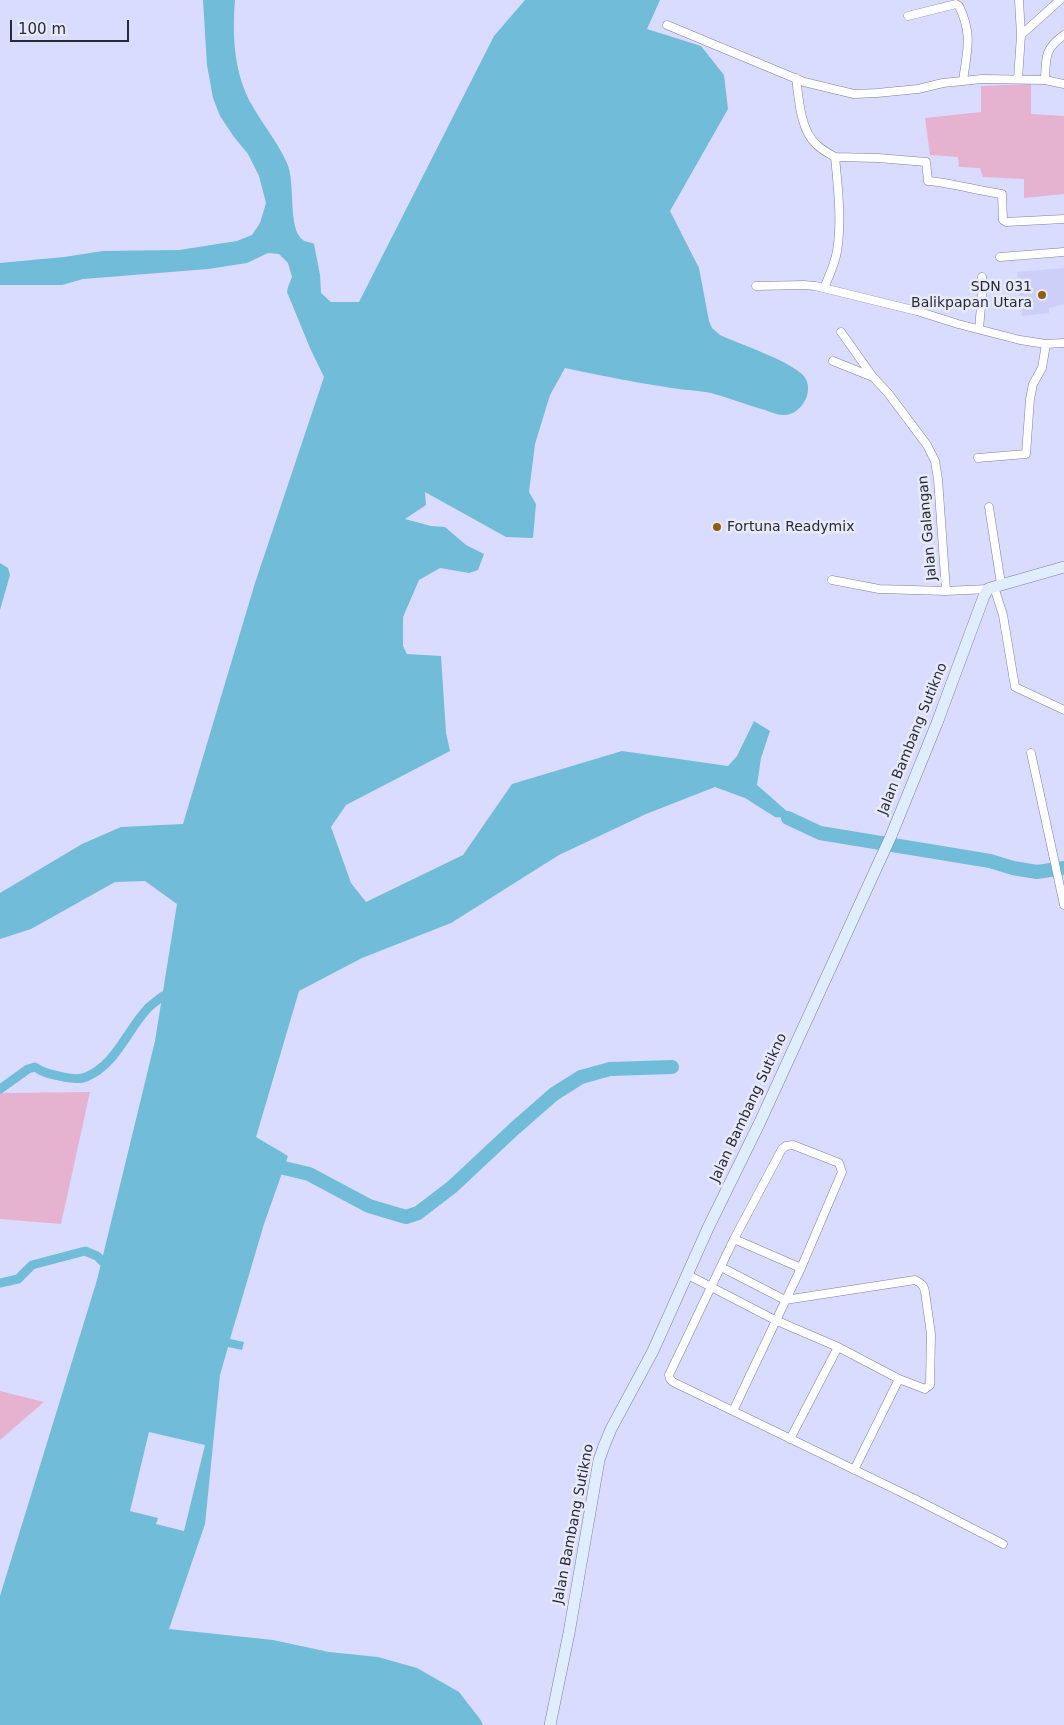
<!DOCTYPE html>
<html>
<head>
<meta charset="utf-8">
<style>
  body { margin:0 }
  #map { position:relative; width:1064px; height:1725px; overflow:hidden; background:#d9dbff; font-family:"DejaVu Sans",sans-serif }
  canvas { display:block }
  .scale { position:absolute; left:10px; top:20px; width:119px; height:22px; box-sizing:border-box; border:2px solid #292a37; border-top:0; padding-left:6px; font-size:15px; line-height:18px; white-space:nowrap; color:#292a37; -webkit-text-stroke:4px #e9eaf9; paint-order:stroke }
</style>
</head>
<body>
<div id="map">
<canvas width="1064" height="1725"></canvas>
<div class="scale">100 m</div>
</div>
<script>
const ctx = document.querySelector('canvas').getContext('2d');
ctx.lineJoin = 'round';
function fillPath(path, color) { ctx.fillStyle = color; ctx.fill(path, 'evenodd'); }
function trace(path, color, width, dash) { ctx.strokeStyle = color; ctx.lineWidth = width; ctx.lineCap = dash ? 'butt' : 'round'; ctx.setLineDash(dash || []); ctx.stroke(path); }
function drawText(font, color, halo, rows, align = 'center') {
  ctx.font = font + ' "DejaVu Sans",sans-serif'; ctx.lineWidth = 5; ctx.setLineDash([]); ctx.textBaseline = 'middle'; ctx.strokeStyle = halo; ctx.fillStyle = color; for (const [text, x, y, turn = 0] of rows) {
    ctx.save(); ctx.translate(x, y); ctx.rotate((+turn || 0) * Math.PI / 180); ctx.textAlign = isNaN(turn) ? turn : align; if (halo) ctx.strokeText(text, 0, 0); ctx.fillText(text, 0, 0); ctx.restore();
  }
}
fillPath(new Path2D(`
  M1064 268V304L1049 308V313L1022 316 1017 272Z`), '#cdcff9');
fillPath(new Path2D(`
  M1031 84V114L1064 116V194L1024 198V179L983 177 980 168 959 167 958 157 930 155 925 118 981 112V86Z
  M90 1092 61 1224 0 1219V1093Z
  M0 1391 44 1402 0 1440Z`), '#e5b3d0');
fillPath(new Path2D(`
  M203 0H235C232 37 234 75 253 107 264 126 278 143 287 163 296 182 287 229 303 240 305 242 311 242 314 244L320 275 321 293 331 302H359L494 36 525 0H660L647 29 701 46 724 75 728 109 670 211 699 268 709 321 712 328 720 335C742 345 785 359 802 374 817 388 802 416 783 415 777 415 771 412 765 410 747 405 729 398 711 393 696 390 680 390 666 387 632 382 598 375 565 368L550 395 535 444 529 492 536 504 533 538 506 537 425 492 426 505 405 519 431 526 445 527 466 545 484 554 478 570 469 573 440 568 419 580 403 617V646L407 654 441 656 446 733 450 751 346 805 331 827 351 883 366 902 463 855 512 784 622 751 728 766 737 756 754 721 770 731 761 758 757 785 789 813 788 818 775 817 745 798 715 787 646 814 559 855 451 923 362 958 299 991 256 1137 288 1156 264 1224 230 1339 244 1342 242 1350 228 1347 220 1375 205 1524 169 1629 273 1640 329 1652 378 1657 417 1668 459 1692 480 1719 483 1725H0V1596L97 1280 155 1041 177 904 145 881 115 882 31 929 0 939V893L82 844 121 827 183 824 255 583 324 377 310 348 287 292 288 287 292 277 288 263 279 254 268 253 247 263 208 269 83 279 62 285H0V263L64 257 103 251 179 250 237 241 252 235 260 223 266 203 259 176 248 154 234 137 220 116 213 98 207 65Z
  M0 563 8 568 10 575 0 610Z`), '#71bcd8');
fillPath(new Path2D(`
  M149 1432 205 1445 184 1531 156 1524 158 1518 130 1511Z`), '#d9dbff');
trace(new Path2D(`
  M0 1089 28 1069 35 1067C43 1073 50 1074 59 1076 67 1078 79 1080 86 1077 116 1065 127 1030 148 1008 152 1004 158 1000 163 996
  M0 1283 18 1279 32 1265 85 1251 97 1256 102 1261`), '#71bcd8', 9);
trace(new Path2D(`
  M788 818 820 833 990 861 1013 868 1037 872 1064 868
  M284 1168 309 1174 369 1206 406 1217 418 1213 452 1187 514 1129 554 1094 581 1077 610 1069 672 1067`), '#71bcd8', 14);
const street = new Path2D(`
  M1019 0 1021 35
  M908 16 956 4 959 6C973 35 967 50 963 81
  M667 25 804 82 854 94 877 93 918 89 943 83 982 79 1045 80 1064 84
  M796 78C799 99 800 128 815 143 820 149 828 153 835 157 838 188 842 221 837 251 835 264 829 276 824 288
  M1018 79 1021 35 1060 0
  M1045 80C1046 58 1044 49 1064 35
  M835 157 878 158 926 162 928 181C953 183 978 191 1002 194L1003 220 1006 222 1064 219
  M1000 257 1064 252
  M756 286 804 285 815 286 917 311 958 324 1020 340 1046 344 1064 343
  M979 329 983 284 982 277
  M841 332 873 377
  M833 361 873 377 888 393 927 445 935 461 938 479 946 591
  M978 458 1026 454 1030 399 1033 384 1042 368 1046 344
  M989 507 1001 584
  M832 580 879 589 946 591 988 589
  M994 587 1003 615 1015 687 1064 710
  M1031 753 1064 905
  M793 1145 839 1163 842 1172 801 1268 733 1411 673 1382 670 1379 669 1375 734 1239 782 1149 786 1146Z
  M734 1239 801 1268
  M688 1275 775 1320 838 1347 899 1379 925 1389 930 1385 931 1334 925 1292C924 1285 921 1283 915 1280L785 1300 721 1267
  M733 1411 917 1500 1003 1544
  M790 1439 838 1347
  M854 1470 899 1379`);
const secondary = new Path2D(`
  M550 1725 569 1633 599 1460 604 1446 611 1429 653 1351 708 1228 760 1122 891 836 937 723 984 596 988 589 994 587 1064 567`);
trace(street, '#7e7f9f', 9);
trace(secondary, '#7e7f9f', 12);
trace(street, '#fff', 8);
trace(secondary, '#e0edfc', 11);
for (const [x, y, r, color] of [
  [1042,295,5,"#905f0d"],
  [717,527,5,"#905f0d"]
]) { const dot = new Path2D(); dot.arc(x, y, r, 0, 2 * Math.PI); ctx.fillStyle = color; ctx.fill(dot); trace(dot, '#e9eaf9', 2); }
drawText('14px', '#292a37', '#e9eaf9', [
  ["SDN 031",1032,287],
  ["Balikpapan Utara",1032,303],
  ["Fortuna Readymix",727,527,"left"]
], 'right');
drawText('14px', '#292a37', '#e9eaf9', [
  ["Jalan Galangan",928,528,-95],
  ["Jalan Bambang Sutikno",913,739,-68],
  ["Jalan Bambang Sutikno",749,1108,-65],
  ["Jalan Bambang Sutikno",574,1524,-79]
]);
</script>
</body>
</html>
